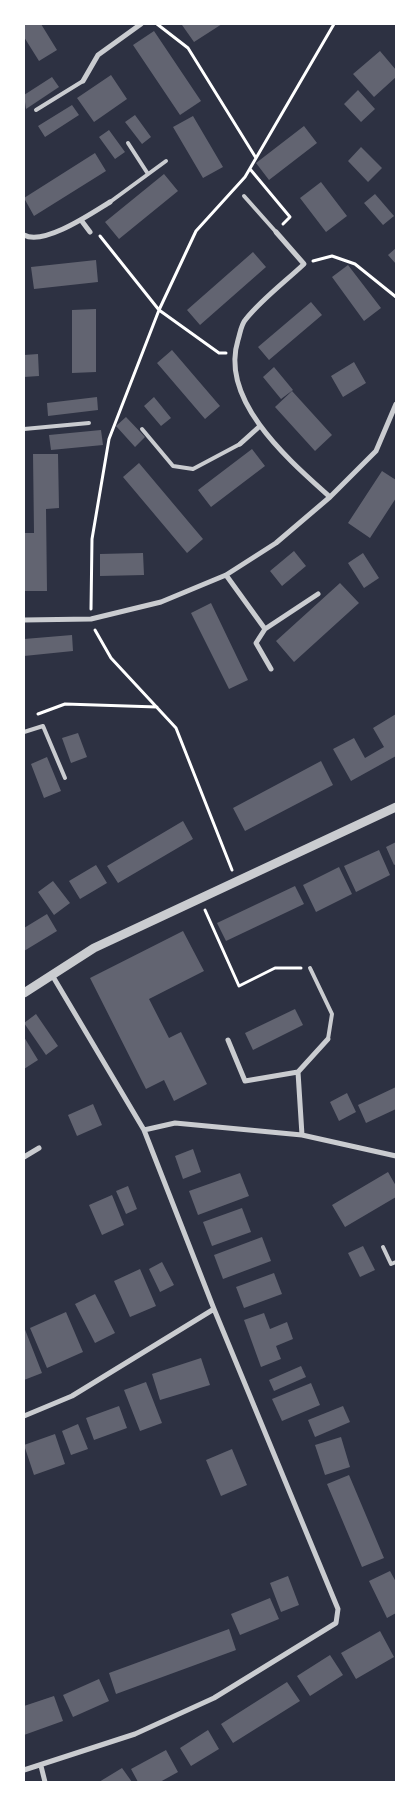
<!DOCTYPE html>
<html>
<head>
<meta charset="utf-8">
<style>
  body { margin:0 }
  #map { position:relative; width:420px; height:1806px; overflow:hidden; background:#2d3142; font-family:"Varela Round",sans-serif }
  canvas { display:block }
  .frame { position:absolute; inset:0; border:25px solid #fff; pointer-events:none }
</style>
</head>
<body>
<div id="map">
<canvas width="420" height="1806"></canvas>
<div class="frame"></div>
</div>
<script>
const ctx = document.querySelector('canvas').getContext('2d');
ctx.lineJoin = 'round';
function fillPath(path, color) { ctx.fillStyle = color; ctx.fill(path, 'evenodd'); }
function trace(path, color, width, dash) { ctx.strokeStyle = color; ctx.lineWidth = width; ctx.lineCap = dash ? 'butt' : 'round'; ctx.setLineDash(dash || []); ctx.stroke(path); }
fillPath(new Path2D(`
  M24 24H41L57 50 39 61 24 37Z
  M184 24H222L194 42 182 25Z
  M154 31 201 101 180 115 133 45Z
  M380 51 396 70V77L374 97 353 74Z
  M111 75 127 99 94 122 77 98Z
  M52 77 59 87 26 109 24 95Z
  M358 90 375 109 361 122 344 104Z
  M72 105 79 115 45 137 38 126Z
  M135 115 151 137 142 144 125 122Z
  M193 116 223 167 203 178 173 127Z
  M304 126 317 143 269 180 256 163Z
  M109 130 125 152 115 159 99 137Z
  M361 147 382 168 368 182 348 161Z
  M95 153 106 171 34 216 24 198Z
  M164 174 178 191 119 239 105 222Z
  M321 182 347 216 326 232 300 198Z
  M375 194 394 216 383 225 364 203Z
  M396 248V264L388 255Z
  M253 252 266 267 200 325 187 310Z
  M96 260 98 282 34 289 31 267Z
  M348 265 381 308 364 321 332 277Z
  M311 302 322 315 269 360 258 347Z
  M96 309V372L72 373V310Z
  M172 350 220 406 205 419 157 363Z
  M38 354 39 376 24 377V355Z
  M354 362 366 383 343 397 331 376Z
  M274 367 293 390 281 399 263 377Z
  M292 391 332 435 315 451 275 407Z
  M97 397 98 410 48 416 47 403Z
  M154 397 171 418 161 426 144 406Z
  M126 417 145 437 135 447 116 426Z
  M101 430 103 445 51 450 49 435Z
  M252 449 265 466 211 507 198 490Z
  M33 454H58L59 508 46 509 47 591H25L24 533H34Z
  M139 463 203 539 187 553 123 477Z
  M382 471 396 480V498L370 538 348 523Z
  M294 551 306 566 282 586 270 571Z
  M143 553 144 575 100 576V554Z
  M363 553 379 578 364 588 348 563Z
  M340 583 359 603 294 662 276 641Z
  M211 603 248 680 229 689 191 613Z
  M72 635 73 651 24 656V639Z
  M396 714V756L351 781 333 749 354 738 365 758 384 747 373 728Z
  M78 733 87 757 71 763 62 738Z
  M47 757 61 791 44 798 31 764Z
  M321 761 333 785 245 831 233 808Z
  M183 821 193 839 118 883 107 866Z
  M396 842V864L394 865 386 847Z
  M379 850 390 875 356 892 344 866Z
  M96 865 107 883 80 899 69 881Z
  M339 867 352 894 316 912 303 885Z
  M53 881 70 903 54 915 38 892Z
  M295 886 304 904 226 941 217 923Z
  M47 914 57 931 24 951V928Z
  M183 931 204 971 149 999 169 1038 181 1032 207 1084 174 1101 164 1080 146 1089 90 978Z
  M295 1009 303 1025 253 1050 245 1033Z
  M36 1014 58 1046 46 1055 24 1023Z
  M24 1037 38 1060 24 1069Z
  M396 1087V1109L366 1123 358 1105Z
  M347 1093 356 1112 339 1121 330 1102Z
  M93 1104 102 1125 77 1136 68 1115Z
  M193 1149 201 1172 183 1179 175 1156Z
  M388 1172 396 1186V1197L345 1227 332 1205Z
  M240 1173 249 1196 198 1215 189 1191Z
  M128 1186 137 1209 126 1214 116 1191Z
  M112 1195 124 1225 102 1235 89 1205Z
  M242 1208 251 1232 212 1246 203 1222Z
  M262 1237 271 1261 223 1279 214 1255Z
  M363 1246 375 1270 360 1277 348 1253Z
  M162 1262 174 1285 160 1292 149 1269Z
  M140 1269 156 1306 130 1317 114 1281Z
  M274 1273 282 1294 244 1308 236 1287Z
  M95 1294 115 1333 95 1343 75 1304Z
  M66 1312 83 1352 47 1368 30 1328Z
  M264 1313 270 1329 287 1322 293 1339 276 1346 281 1359 261 1367 244 1320Z
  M24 1327 42 1373 24 1380Z
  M201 1358 210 1385 160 1400 152 1374Z
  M301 1366 306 1377 274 1391 269 1380Z
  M146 1382 162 1423 140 1431 124 1390Z
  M311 1383 320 1405 282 1421 272 1399Z
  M119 1406 127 1428 94 1440 86 1418Z
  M343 1406 350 1422 315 1437 308 1420Z
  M78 1424 88 1449 71 1455 62 1431Z
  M55 1434 65 1464 34 1475 24 1445Z
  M341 1437 350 1467 325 1475 315 1445Z
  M232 1449 247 1485 221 1496 206 1460Z
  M349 1475 384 1558 362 1567 327 1484Z
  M390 1571 396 1582V1613L387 1618 369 1581Z
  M288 1576 299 1605 281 1612 270 1583Z
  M270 1598 279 1619 240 1635 231 1614Z
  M229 1629 236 1650 116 1694 109 1673Z
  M380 1631 394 1657 356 1679 341 1653Z
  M330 1655 343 1675 310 1696 297 1676Z
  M99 1679 109 1701 73 1717 63 1695Z
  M287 1682 300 1701 233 1743 221 1724Z
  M54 1696 63 1721 24 1735V1706Z
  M208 1730 219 1749 191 1766 180 1748Z
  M166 1750 178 1772 160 1782H138L131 1769Z
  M122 1768 132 1782H99Z`), '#626471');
trace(new Path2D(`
  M157 24 188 48 256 158
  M250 169 290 217 283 224
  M100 236 159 310 219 353H226
  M313 261 332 256 355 264 396 297
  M91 609 92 539 109 439 159 310 196 231 245 177 334 24
  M95 630 111 658 176 728 232 870
  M38 714 65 704 157 707
  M205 910 239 986 275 968H301`), '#fff', 3);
trace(new Path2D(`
  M36 110 83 81
  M128 143 148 174
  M244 196 276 232
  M110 202 166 161
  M24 429 89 423
  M142 429 173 466 193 469 240 444
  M24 732 43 726 65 778
  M310 968 332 1014 328 1039
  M383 1247 391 1264 396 1262`), '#caccd0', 4);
trace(new Path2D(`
  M83 81 98 55 141 24
  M81 220 90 232
  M276 232 304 264C286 281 262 299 246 319 241 324 240 334 238 340 219 401 290 461 330 497
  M24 235C44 246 92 213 110 202
  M240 444 260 426
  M226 575 265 629
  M24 620 91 619 161 602 226 575 276 543 330 497 376 451 396 404
  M271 669 256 643 265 629 318 594
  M228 1040 245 1081 298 1072 302 1135
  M298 1072 328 1039
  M144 1130 175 1123 302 1135 396 1156
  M24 1157 39 1148
  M24 1416 72 1396 214 1309
  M41 1766 45 1782
  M24 1770 135 1734 214 1698 336 1623 338 1609 214 1309 144 1130 52 975`), '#caccd0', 5);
trace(new Path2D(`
  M24 993 94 948 396 807`), '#caccd0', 9);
</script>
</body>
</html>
